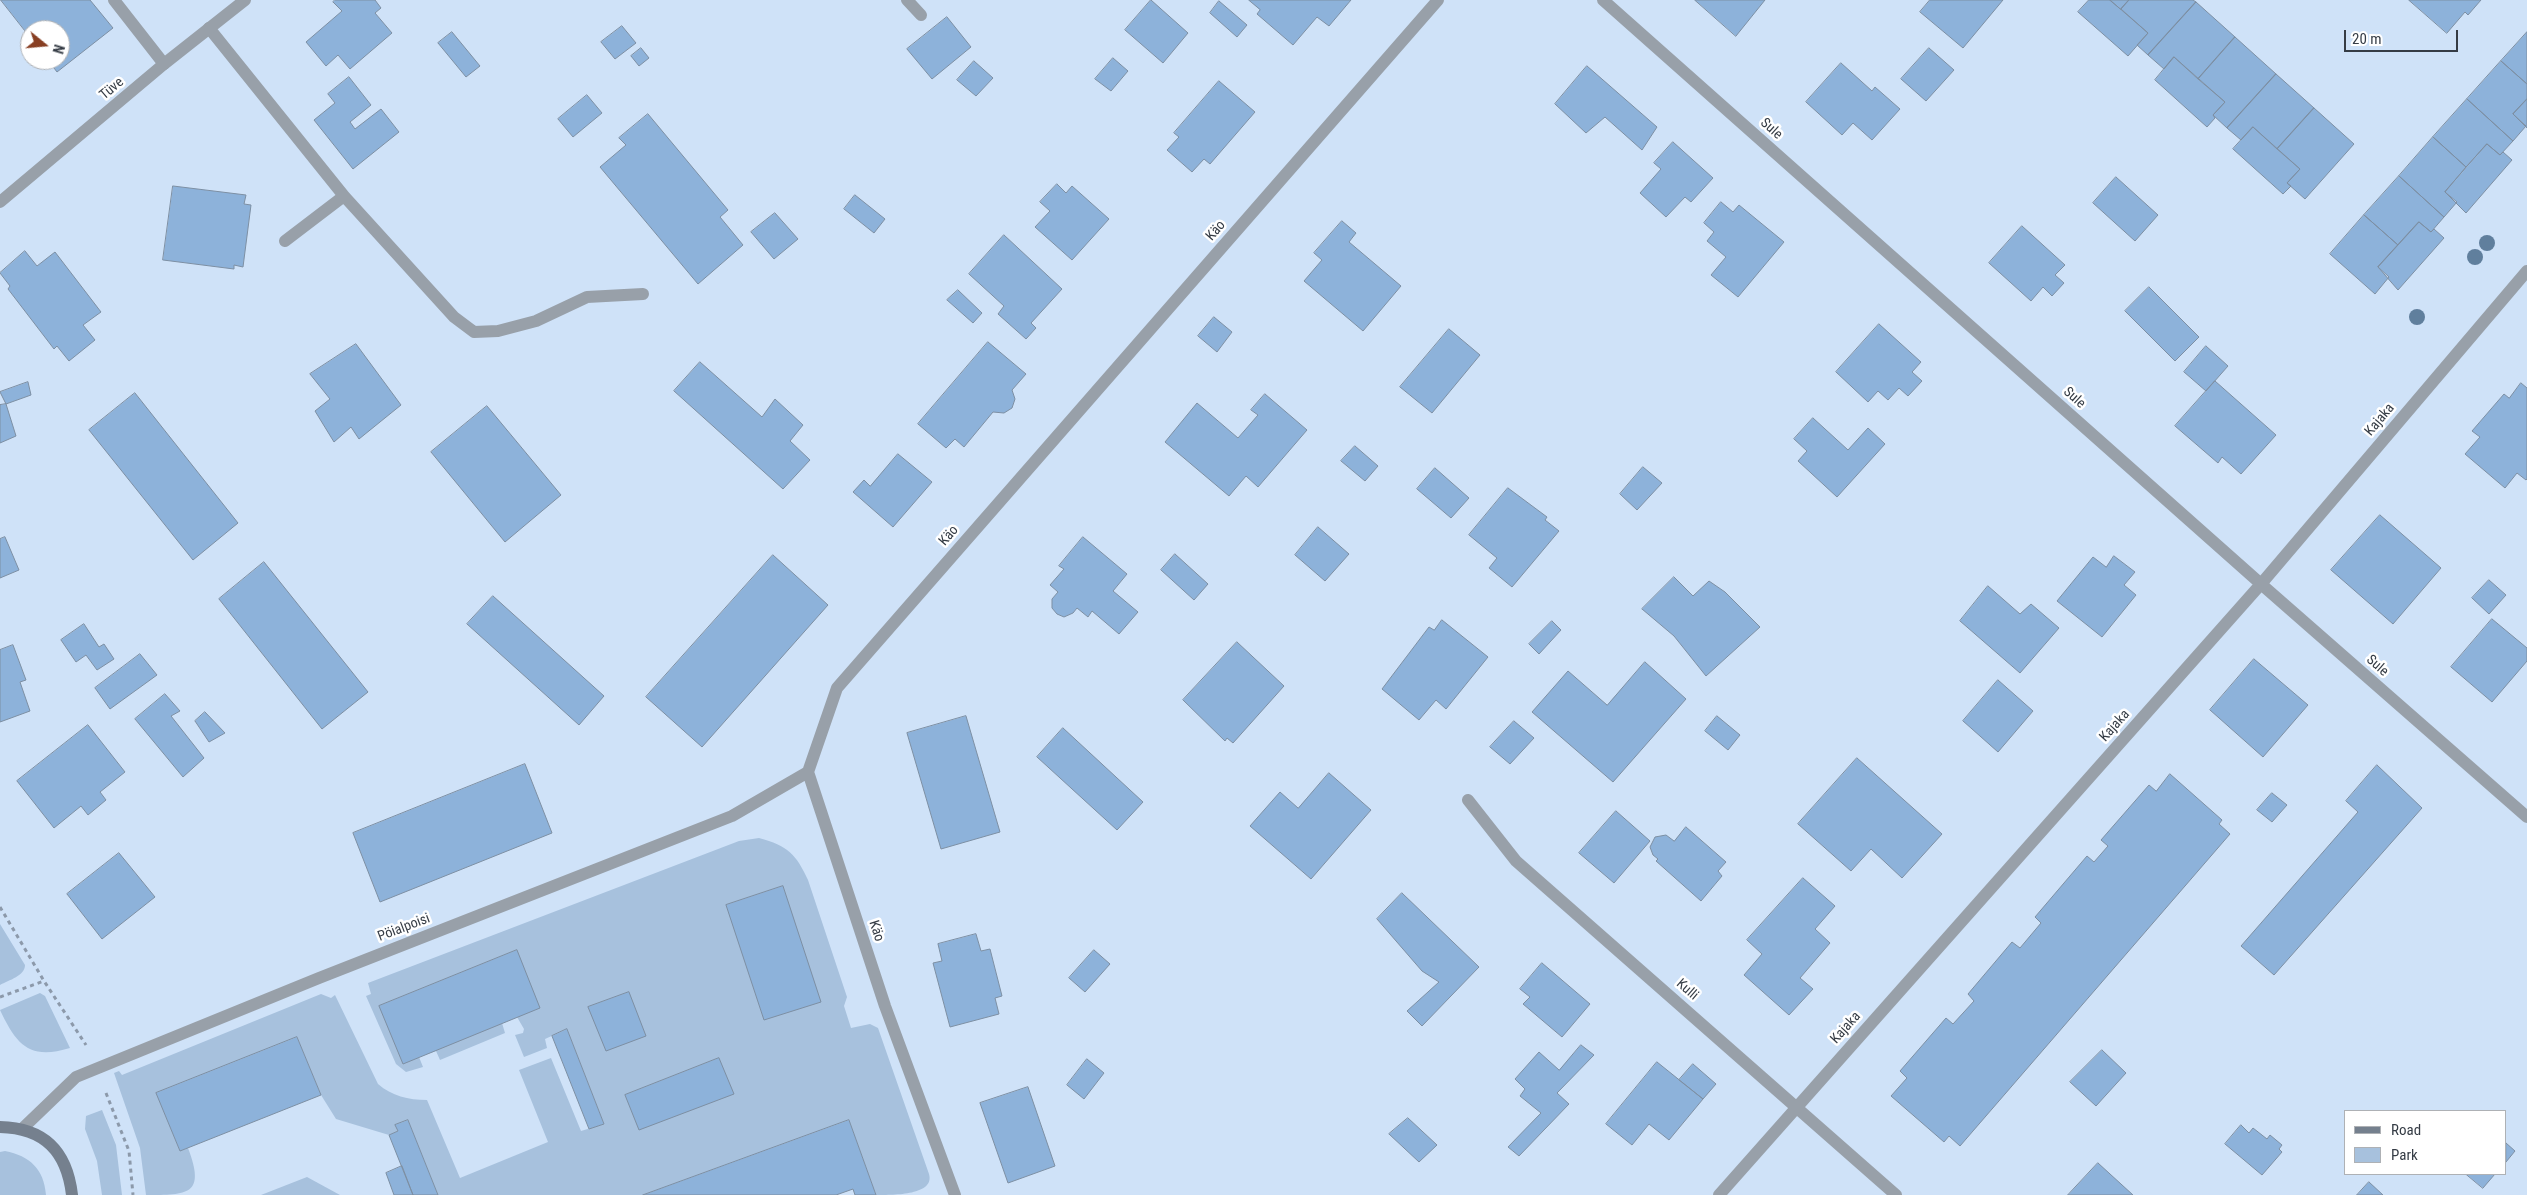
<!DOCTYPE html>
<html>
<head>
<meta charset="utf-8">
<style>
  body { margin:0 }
  #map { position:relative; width:2527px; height:1195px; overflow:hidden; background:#cfe2f8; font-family:"Roboto Condensed",sans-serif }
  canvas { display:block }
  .legend { position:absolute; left:2344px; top:1110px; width:162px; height:65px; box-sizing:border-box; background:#fff; border:1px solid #aeb1b5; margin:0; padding:6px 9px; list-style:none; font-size:15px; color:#353c45 }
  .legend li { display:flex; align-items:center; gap:10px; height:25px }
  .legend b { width:25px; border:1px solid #aeb1b5 }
  .north { position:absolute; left:20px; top:20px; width:50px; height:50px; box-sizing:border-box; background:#fff; border:1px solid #aeb1b5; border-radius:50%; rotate:107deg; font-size:14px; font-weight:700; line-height:20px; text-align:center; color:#353c45 }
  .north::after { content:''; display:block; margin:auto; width:18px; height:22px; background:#883f23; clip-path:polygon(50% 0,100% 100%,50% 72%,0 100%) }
  .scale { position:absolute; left:2344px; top:30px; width:114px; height:22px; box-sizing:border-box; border:2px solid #353c45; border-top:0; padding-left:6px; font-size:15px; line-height:18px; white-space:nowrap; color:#353c45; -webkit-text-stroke:4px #fff; paint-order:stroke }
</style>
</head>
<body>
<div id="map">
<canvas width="2527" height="1195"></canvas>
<ul class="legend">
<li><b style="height:6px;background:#75808e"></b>Road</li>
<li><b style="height:14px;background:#a7c1dd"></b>Park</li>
</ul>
<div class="north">N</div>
<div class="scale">20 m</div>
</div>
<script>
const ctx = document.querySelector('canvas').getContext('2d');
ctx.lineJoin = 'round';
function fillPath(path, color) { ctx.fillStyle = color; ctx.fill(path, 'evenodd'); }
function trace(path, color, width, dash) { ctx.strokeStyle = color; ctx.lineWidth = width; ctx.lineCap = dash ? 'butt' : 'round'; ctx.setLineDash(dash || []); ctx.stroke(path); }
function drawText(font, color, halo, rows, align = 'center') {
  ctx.font = font + ' "Roboto Condensed",sans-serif'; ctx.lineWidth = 5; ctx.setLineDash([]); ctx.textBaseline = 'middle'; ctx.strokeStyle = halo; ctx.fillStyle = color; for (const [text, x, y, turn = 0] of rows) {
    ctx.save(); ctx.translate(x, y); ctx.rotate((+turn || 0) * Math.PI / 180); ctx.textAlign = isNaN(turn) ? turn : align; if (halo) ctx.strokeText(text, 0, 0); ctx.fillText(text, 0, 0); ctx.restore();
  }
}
fillPath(new Path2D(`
  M759 838C788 846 796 854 808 880L847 997 844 1006 851 1028 870 1024 878 1028 929 1174C935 1195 895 1195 876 1195L849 1120 643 1195H438L408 1120 396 1125 398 1131 389 1135 336 1119 321 1095 297 1037 157 1093 180 1151 188 1148C206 1195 188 1195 146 1195L140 1148 114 1073 119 1071 122 1075 321 994 331 998 335 995 378 1084C392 1096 408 1100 427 1100L460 1178 548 1142 519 1070 551 1058 581 1131 604 1124 567 1029 545 1039 547 1048 524 1057 515 1035 523 1033 524 1029 517 1017 502 1023 505 1033 440 1060 436 1051 419 1057 423 1067 406 1072 396 1064 366 996 371 994 368 983 739 841Z
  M0 924 25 965C25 976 9 980 0 985Z
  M40 993 45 996 70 1048C30 1060 17 1046 0 1010Z
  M102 1110 116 1145 122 1195H102L97 1161 85 1129 86 1116Z
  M5 1151C30 1156 44 1169 46 1195H0V1152Z
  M307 1177 340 1195H261Z`), '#a7c1dd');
const building = new Path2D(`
  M1 0H90L113 28 57 72 48 60H60V30H30V37Z
  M335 0H375L381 8 375 13 392 33 350 69 338 55 326 66 306 42 342 11 333 2Z
  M1151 0 1188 33 1163 63 1125 30Z
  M1249 0H1351L1329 26 1317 17 1293 45 1257 14 1260 10Z
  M1695 0H1765L1736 36Z
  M1930 0H2003L1963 48 1920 12Z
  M2089 0H2110L2148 33 2128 56 2078 12Z
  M2110 0H2129L2121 9Z
  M2129 0H2193L2196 2 2148 55 2137 45 2148 33 2121 9Z
  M2409 0H2481L2468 15 2465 12 2447 33Z
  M1219 1 1247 25 1237 37 1210 13Z
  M2196 2 2235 37 2198 79 2174 57 2164 69 2148 55Z
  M947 17 971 47 932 79 907 49Z
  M622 26 636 43 615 59 601 42Z
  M452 32 480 66 466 77 438 43Z
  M2527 32V84L2501 61Z
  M2235 37 2276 74 2227 128 2213 115 2225 102 2198 79Z
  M641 48 649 58 639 66 631 56Z
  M1929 48 1954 70 1926 101 1901 79Z
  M2174 57 2225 102 2213 115 2215 118 2207 127 2155 80Z
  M1113 58 1128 71 1111 91 1095 79Z
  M974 61 993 78 976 96 957 80Z
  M2501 61 2527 84V99L2513 114 2526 126 2513 141 2467 99Z
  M1841 63 1872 91 1875 87 1900 109 1872 140 1853 123 1842 135 1806 102Z
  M1587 66 1657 127 1642 150 1605 117 1586 133 1555 104Z
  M2276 74 2314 108 2277 149 2253 127 2241 140 2227 128Z
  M349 77 371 105 350 122 355 129 381 109 399 132 353 169 314 120 335 103 328 94Z
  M1219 81 1255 112 1210 164 1204 159 1192 172 1167 150 1179 137 1174 133Z
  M587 95 602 113 573 137 558 119Z
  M2467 99 2513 141 2500 155 2487 144 2466 167 2433 137Z
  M2527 99V128L2513 114Z
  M2314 108 2354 144 2305 199 2287 183 2300 169 2277 149Z
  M648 114 728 210 720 217 743 245 698 284 600 167 626 145 619 138Z
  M2253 127 2300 169 2287 183 2291 186 2283 194 2233 149Z
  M2433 137 2466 167 2445 192 2457 202 2444 217 2399 176Z
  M1673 142 1713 178 1691 202 1685 197 1666 217 1640 193 1661 169 1654 163Z
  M2487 144 2500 155 2503 152 2512 160 2466 213 2445 192Z
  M2399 176 2444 217 2431 232 2419 222 2398 245 2364 215Z
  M2116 177 2158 215 2135 241 2093 203Z
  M1057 184 1066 193 1072 186 1109 219 1072 260 1035 227 1050 211 1040 202Z
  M173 186 246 195 244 204 251 205 243 267 234 265V269L163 260Z
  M855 195 885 219 874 233 844 209Z
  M1721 202 1733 212 1739 205 1784 242 1738 297 1711 275 1726 257 1707 241 1714 232 1704 223Z
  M775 213 798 239 774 259 751 232Z
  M2364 215 2398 245 2378 267 2389 277 2375 294 2330 254Z
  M1342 221 1356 233 1349 242 1401 286 1363 331 1304 281 1322 260 1314 253Z
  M2419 222 2431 232 2434 229 2444 238 2398 290 2378 267Z
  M2022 226 2065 265 2055 275 2064 283 2052 296 2043 287 2031 301 1989 263Z
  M1004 235 1062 289 1031 323 1036 328 1026 339 998 314 1004 306 969 274Z
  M25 251 37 266 55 252 101 312 83 325 95 340 69 361 57 346 54 349 8 289 10 286 0 273Z
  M2149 287 2199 337 2175 361 2125 311Z
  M958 290 982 313 973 323 947 300Z
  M1214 317 1232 332 1217 352 1198 336Z
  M1879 324 1921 362 1912 372 1922 381 1908 396 1899 388 1888 400 1878 391 1868 402 1836 372Z
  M1449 329 1480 355 1432 413 1400 387Z
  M988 342 1026 374 1012 390 1015 399 1012 408 1004 413 993 412 964 447 955 439 946 448 918 424Z
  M356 344 401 405 359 439 351 427 334 442 315 411 330 399 310 374Z
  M2206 346 2228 366 2206 391 2184 372Z
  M700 362 762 417 775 399 803 425 790 441 810 460 783 489 674 391Z
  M2215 381 2276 435 2241 474 2222 457 2218 463 2175 426Z
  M28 382 31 395 6 404 0 392Z
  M2521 383 2527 388V479L2526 480 2517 473 2505 488 2465 454 2480 437 2472 431 2504 394 2509 398Z
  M135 393 238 523 193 560 89 430Z
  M1265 394 1307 430 1258 487 1246 476 1229 496 1165 442 1197 403 1238 438 1258 415 1251 410Z
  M6 404 16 436 0 443V405Z
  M487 406 561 495 505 542 431 452Z
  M1813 418 1848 450 1868 428 1885 444 1837 497 1798 461 1807 451 1794 439Z
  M1355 446 1378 466 1365 481 1341 461Z
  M898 454 932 482 893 527 853 492 864 480 870 486Z
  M1643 467 1662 483 1637 510 1620 494Z
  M1435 468 1469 498 1451 518 1417 489Z
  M1508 488 1547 517 1545 520 1559 531 1512 587 1489 568 1497 558 1469 535Z
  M2380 515 2441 568 2393 624 2331 570Z
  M1318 527 1349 554 1325 581 1295 555Z
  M5 537 19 570 0 578V539Z
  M1083 537 1127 574 1113 591 1138 612 1119 634 1092 611 1088 617 1077 608 1073 613 1064 617 1057 614 1052 608V599L1058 592 1050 585 1064 569 1059 566Z
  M1175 554 1208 584 1194 600 1161 570Z
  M773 555 828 605 702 747 646 697Z
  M2114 556 2135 572 2124 585 2136 595 2102 637 2057 601 2093 557 2106 567Z
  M264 562 368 692 322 729 219 599Z
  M1674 577 1693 596 1709 581 1725 592 1760 627 1706 676 1674 636 1642 609Z
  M2489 580 2506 595 2489 614 2472 598Z
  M1988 586 2020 614 2031 604 2059 628 2020 673 1960 621Z
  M493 596 604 696 579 725 467 624Z
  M2492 619 2527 648V661L2492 702 2451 667Z
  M1442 620 1488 657 1446 709 1436 700 1419 720 1382 689 1429 627 1434 630Z
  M1552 621 1561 630 1539 654 1529 644Z
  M84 624 99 647 104 644 114 659 97 670 86 655 76 662 61 640Z
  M1237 642 1284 686 1233 743 1227 738 1225 741 1183 700Z
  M13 645 26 680 20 682 30 711 0 722V650Z
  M140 654 157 675 110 709 95 688Z
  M2254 659 2308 705 2263 757 2210 710Z
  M1645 662 1686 699 1613 782 1532 712 1568 671 1607 705Z
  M1998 680 2033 711 1998 752 1963 721Z
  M165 694 180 711 171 716 204 758 183 777 135 719Z
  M205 712 225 733 209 742 195 721Z
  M966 716 1000 832 941 849 907 733Z
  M1717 716 1740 735 1728 750 1705 731Z
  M1514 721 1534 738 1510 764 1490 747Z
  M88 725 125 772 100 792 106 800 88 815 81 806 54 828 17 781Z
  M1063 728 1143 802 1117 830 1037 757Z
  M1857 758 1942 834 1902 878 1871 849 1851 871 1798 824Z
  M525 764 552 833 380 902 353 833Z
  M2377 765 2422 808 2274 975 2241 946 2358 812 2346 801Z
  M1329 773 1371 810 1311 879 1250 826 1280 792 1298 808Z
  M2170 774 2222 820 2219 824 2230 834 1960 1146 1949 1136 1944 1142 1891 1096 1907 1078 1900 1071 1946 1018 1953 1024 1974 1001 1968 994 2012 942 2020 948 2041 923 2035 917 2087 856 2094 862 2108 846 2101 840 2149 785 2156 791Z
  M2272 793 2287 805 2272 822 2257 810Z
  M1616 811 1650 841 1614 883 1579 853Z
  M1686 827 1726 862 1718 871 1722 876 1701 901 1656 861 1658 859 1653 855 1650 847 1655 837 1666 835 1674 841Z
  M119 853 155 897 102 939 67 894Z
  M1803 878 1835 906 1815 929 1830 943 1800 978 1813 989 1789 1015 1744 975 1762 954 1747 940Z
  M783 886 821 1002 764 1020 726 905Z
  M1402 893 1479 967 1422 1026 1407 1011 1439 982 1422 971 1377 919Z
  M976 934 981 951 990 949 1002 996 995 998 999 1014 950 1027 933 963 942 961 938 944Z
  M517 950 540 1008 403 1064 379 1006Z
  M1094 950 1110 964 1085 992 1069 978Z
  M1542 963 1590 1004 1562 1037 1523 1004 1530 997 1520 989Z
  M629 992 646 1036 606 1051 588 1007Z
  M567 1029 604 1124 589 1129 552 1036Z
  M297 1037 321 1095 180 1151 156 1093Z
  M1581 1045 1594 1055 1557 1093 1569 1104 1519 1156 1508 1147 1541 1113 1520 1096 1525 1089 1515 1079 1539 1052 1559 1070Z
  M2102 1050 2126 1073 2096 1106 2070 1082Z
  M719 1058 734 1094 639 1130 625 1095Z
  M1087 1059 1104 1073 1084 1099 1067 1085Z
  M1657 1062 1703 1099 1669 1140 1649 1124 1632 1145 1606 1124Z
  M1693 1064 1716 1084 1703 1099 1679 1080Z
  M1028 1087 1055 1166 1008 1183 980 1103Z
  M1408 1118 1437 1145 1419 1162 1389 1134Z
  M408 1120 438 1195H413L389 1135 398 1131 395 1125Z
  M849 1120 876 1195H855L853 1189 836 1195H643Z
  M2241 1125 2249 1133 2253 1128 2267 1139 2270 1135 2282 1145 2279 1149 2282 1152 2262 1175 2225 1144Z
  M2506 1143 2515 1151 2506 1162Z
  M2098 1163 2133 1195H2068Z
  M402 1166 413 1195H394L386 1173Z
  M2466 1174H2495L2483 1188Z
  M2369 1182 2383 1195H2357Z`);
fillPath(building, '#8db2da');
trace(building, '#7d8fa3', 1);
trace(new Path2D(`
  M0 907 44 981 86 1045
  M0 997 44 981
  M106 1093 129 1151 133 1195`), '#8c99aa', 3, [4, 4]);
trace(new Path2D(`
  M114 0 164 64
  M907 0 921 15
  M209 28 344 196 454 317 474 332 498 331 536 321 587 297 643 294
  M285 241 344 196`), '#98a0a9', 12);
trace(new Path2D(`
  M1603 0 2261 584 2527 817
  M0 202 164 64 245 0
  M1468 800 1516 861 1896 1195
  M23 1128 76 1077 319 978 732 816 808 772
  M955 1195 885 1006 808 772 837 688 1438 0
  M1719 1195 2261 584 2527 271`), '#98a0a9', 12);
trace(new Path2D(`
  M0 1127C45 1128 67 1152 72 1195`), '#75808e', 12);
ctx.fillStyle = '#607f9d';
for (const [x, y] of [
  [2487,243],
  [2475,257],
  [2417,317]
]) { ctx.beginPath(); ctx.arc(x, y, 8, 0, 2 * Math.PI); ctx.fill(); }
drawText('14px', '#353c45', '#fff', [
  ["Tüve",112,89,-40],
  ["Sule",1771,129,42],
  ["Käo",1216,231,-49],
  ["Sule",2074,398,42],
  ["Kajaka",2380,420,-50],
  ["Käo",949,536,-49],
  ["Sule",2377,666,41],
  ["Kajaka",2115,726,-48],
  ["Pöialpoisi",404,928,-21],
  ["Käo",876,931,72],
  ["Kulli",1687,990,41],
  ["Kajaka",1846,1028,-48]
]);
</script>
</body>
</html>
